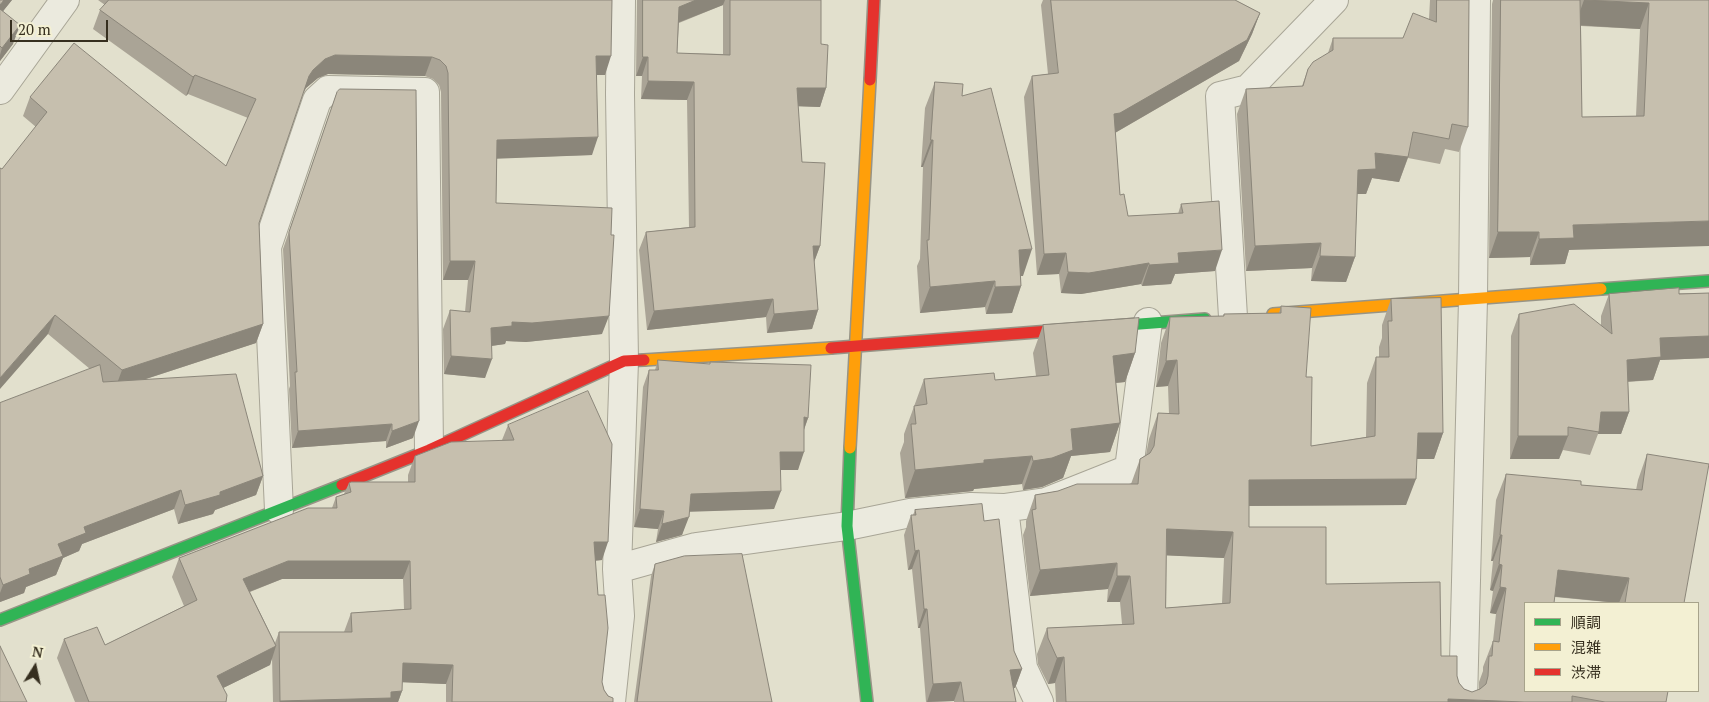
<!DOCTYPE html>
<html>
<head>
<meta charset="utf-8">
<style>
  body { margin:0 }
  #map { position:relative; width:1709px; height:702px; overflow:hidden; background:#e2e0cd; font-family:"PT Serif","Noto Sans JP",serif }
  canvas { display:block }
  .legend { position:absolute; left:1524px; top:602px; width:175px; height:90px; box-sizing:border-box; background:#f3f0d3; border:1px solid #a7a38b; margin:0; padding:6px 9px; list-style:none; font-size:15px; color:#362f1f }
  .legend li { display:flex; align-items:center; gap:10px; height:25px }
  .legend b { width:25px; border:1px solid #a7a38b }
  .north { position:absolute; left:10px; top:642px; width:50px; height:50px; -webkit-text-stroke:4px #f3f0d3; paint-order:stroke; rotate:10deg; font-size:14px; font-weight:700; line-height:20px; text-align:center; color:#362f1f }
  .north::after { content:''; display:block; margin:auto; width:18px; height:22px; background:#362f1f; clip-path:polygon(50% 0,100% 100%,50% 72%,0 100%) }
  .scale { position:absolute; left:10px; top:20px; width:98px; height:22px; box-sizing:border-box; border:2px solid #362f1f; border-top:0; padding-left:6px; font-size:15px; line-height:18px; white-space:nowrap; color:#362f1f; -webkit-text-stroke:4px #f3f0d3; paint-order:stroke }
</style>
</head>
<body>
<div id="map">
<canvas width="1709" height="702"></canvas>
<ul class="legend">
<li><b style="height:6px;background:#30b455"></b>順調</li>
<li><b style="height:6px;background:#ff9f0a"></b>混雑</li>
<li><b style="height:6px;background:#e5322d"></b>渋滞</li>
</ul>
<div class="north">N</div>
<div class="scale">20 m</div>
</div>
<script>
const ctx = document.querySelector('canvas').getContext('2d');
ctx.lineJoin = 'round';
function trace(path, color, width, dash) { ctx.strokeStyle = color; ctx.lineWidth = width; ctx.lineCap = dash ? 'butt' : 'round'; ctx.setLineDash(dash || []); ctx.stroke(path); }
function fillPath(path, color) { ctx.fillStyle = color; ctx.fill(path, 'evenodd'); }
const street = new Path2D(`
  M0 90 65 0
  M1233 317 1220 96 1248 89 1334 0
  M1004 508 1023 668 1039 702
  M279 510 267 247 317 100 328 90 425 92 429 450
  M617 569 696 547 847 526 910 513 971 507 1004 508 1046 502 1129 469 1148 322
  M611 702 620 616 617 569 624 361 620 94 621 0
  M1463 702 1473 299 1476 0`);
const fast = new Path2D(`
  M1601 289 1709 281
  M1114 326 1205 319
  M850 448 847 526 867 702
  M0 620 342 485`);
const slow = new Path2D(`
  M1273 314 1601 289
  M644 360 831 348
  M850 448 870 80`);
const jam = new Path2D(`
  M870 80 874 0
  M831 348 1114 326
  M342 485 429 450 624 361 644 360`);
trace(street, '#a8a596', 30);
trace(fast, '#979486', 14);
trace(slow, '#979486', 14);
trace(jam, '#979486', 14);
trace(street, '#ebeade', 28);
trace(fast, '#30b455', 11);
trace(slow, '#ff9f0a', 11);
trace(jam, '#e5322d', 11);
fillPath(new Path2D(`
  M0 0H12L3 11 13 44 0 61Z
  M98 0H612L605 75H596L592 155 497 158 496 203 602 334 526 342 506 341 505 344 491 346 485 378 444 374 443 329 450 310 465 312 468 280H443L441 92 439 85 433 79 425 76 328 74 318 78 306 88 303 94 259 223 263 324 256 343 146 379 263 476 256 495 215 510 213 514 178 524 174 509 82 544 79 551 63 558 56 575 26 587 24 593 0 602V403L90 369 48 334 2 169 36 127 23 116 30 97 226 166 248 118 188 94 186 96 93 29 100 10 105 5Z
  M637 0H821V44L826 88 820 107 798 106 802 162 820 246 814 262 818 310 812 329 767 333 766 317 647 330 639 250 646 232 689 227 687 100 641 99 642 76H636ZM723 5V54L677 53 679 23Z
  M1043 0H1235L1260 13 1252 34 1239 61 1115 133 1120 195 1128 216 1178 214 1181 204 1215 271 1175 274 1171 284 1142 286 1141 284 1081 294 1061 293 1059 274 1037 275 1024 97 1032 76 1048 74 1041 5Z
  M1430 0H1469L1468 127 1459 152 1445 149 1440 164 1408 158 1399 182 1372 178 1366 194H1357L1355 257 1346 282 1311 281 1312 268 1246 271 1237 114 1246 89 1302 86 1308 69 1328 53 1333 38H1403L1429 19Z
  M1493 0H1709L1569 250 1565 264 1530 265V257L1489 258 1492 4ZM1581 26 1640 29 1636 116 1582 117Z
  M935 82 962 96 1023 276H1021V286L1012 313 986 314 985 307 920 313 917 266 920 259 923 167H921L925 108Z
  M337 92 413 438 386 448V441L292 448 289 389 290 386 283 249Z
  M1709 293V358L1660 360 1653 380 1628 382 1629 412 1621 434H1598L1590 455 1563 450 1559 459H1510L1511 336 1519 314 1601 325V316L1609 294Z
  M1391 299 1443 433 1434 459H1417L1406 505 1249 506V527L1326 584 1441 656 1457 676 1459 683 1464 689 1472 692 1479 690V682L1483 671V667L1493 641 1496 614 1490 613 1493 591 1490 590 1493 561H1491L1496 500 1506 474 1581 485 1636 490 1638 480 1647 454 1684 603H1617L1555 597 1525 603 1666 702H1056L1055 683 1048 684 1038 664 1037 654 1047 628 1122 624 1120 602H1107L1108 589 1030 596 1023 535 1026 527V521L1035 495 1058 491 1131 484 1140 459 1146 455 1149 439 1158 413 1169 414 1168 386 1156 387 1161 343 1170 317 1223 316 1224 314 1279 313 1281 306 1306 377 1311 446 1366 437 1367 383 1376 357H1379V347L1382 338V325ZM1166 555 1224 558 1222 603 1166 608Z
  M1043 325 1135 353 1125 382 1116 383 1120 423 1110 452 1071 456 1063 478 1042 487 1023 490 1022 484 974 489 973 491 905 498 900 453 904 442V434L924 379 995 380 1036 376 1033 353Z
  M658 360 808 418 804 430 798 470H780L774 509 689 511 682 535 656 542 658 529 634 527 643 387 649 370H655Z
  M508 425 602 560 595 561 602 682 604 690 613 702H446V684L402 682V691L398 702H273L272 657 270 665 223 688 226 702H75L57 658 64 639 105 645 184 606 172 577 179 558 332 508 336 497 344 494 349 483 408 482V475L415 456 502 440ZM282 579H403L404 609 351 613 344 632H279L275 643 250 592Z
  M915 510 984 521 1014 651 1022 669 1015 688H1013L1016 702H954V701L926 702 920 628H918L912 569 908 570 904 535 911 515H913Z
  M655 564 772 702H634L651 576Z`), '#aaa496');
fillPath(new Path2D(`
  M4 0H12L0 15V5Z
  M696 0H725L723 5 672 25 679 7Z
  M1584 0 1649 3 1640 29 1575 25Z
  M1260 13 1252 34 1239 61 1113 134 1114 114Z
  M20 25 13 44 0 61V55L2 48Z
  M335 55 432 57 425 76 328 74 318 78 306 88 302 95 309 76 313 70 325 59Z
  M596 56H611L605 75H589Z
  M643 57H648L642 76H636Z
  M195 75 188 94 186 96 193 77Z
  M648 81 694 82 687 100 641 99Z
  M797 88H826L820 107 790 106Z
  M598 137 592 155 490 159 497 140Z
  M931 140H933L923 167H921Z
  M1375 153 1408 157 1399 182 1372 178 1366 194H1349L1358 170Z
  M1709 221V246L1569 250 1565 264 1530 265 1539 239 1573 225Z
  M1498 232H1539L1530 257 1489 258Z
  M1321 243 1312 268 1246 271 1255 246Z
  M813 246H820L813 265Z
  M1032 249 1023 276H1010L1019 250Z
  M1222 250 1215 271 1175 274 1171 284 1142 286 1149 265 1178 253Z
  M1066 253 1059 274 1037 275 1044 254Z
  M1320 256 1355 257 1346 282 1311 281Z
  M450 261H475L468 280H443Z
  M1149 263 1141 284 1081 294 1061 293 1068 272Z
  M995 281 985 307 920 313 930 287Z
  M1021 286 1012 313 986 314 995 287Z
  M773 299 766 317 647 330 654 311Z
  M818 310 812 329 767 333 774 314Z
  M55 315 48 334 0 389V378Z
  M609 316 602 334 526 342 506 341 505 344 484 347 491 328 512 322Z
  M263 324 256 343 115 389 122 370Z
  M1709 336V358L1660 360 1653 380 1619 382 1627 360 1660 338Z
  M1135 353 1125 382 1103 384 1113 356Z
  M451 356 492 359 485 378 444 374Z
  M1177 360 1168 386 1156 387 1166 361Z
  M1601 412H1629L1621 434H1598Z
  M804 417 808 418 802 435Z
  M419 421 413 438 386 448 392 431Z
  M1120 423 1110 452 1071 456 1063 478 1042 487 1023 490 1033 461 1071 429Z
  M392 424 386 441 292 448 298 431Z
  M1418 433H1443L1434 459H1409Z
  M1518 436H1568L1559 459H1510Z
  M780 452H804L798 470H773Z
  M1032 456 1022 484 974 489 973 491 905 498 915 470 984 460Z
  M263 476 256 495 215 510 213 514 178 524 185 505Z
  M1416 479 1406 505 1239 506 1249 480Z
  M181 490 174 509 82 544 79 551 63 558 56 575 26 587 24 593 0 602V593L3 585 29 569 58 544 84 527Z
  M781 491 774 509 684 512 691 494Z
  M640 509 664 511 658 529 634 527Z
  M689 517 682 535 656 542 662 524Z
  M1167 529 1233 532 1224 558 1157 555Z
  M1500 535H1502L1493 561H1491Z
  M594 542H608L602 560 587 561Z
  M919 550 912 569 908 570 915 551Z
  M288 561H410L403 579H282L236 597 243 579Z
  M1117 563 1108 589 1030 596 1040 570Z
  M1499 564 1502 565 1493 591 1490 590Z
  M1558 570 1629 578 1619 603 1549 596Z
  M1117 576H1130L1120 602H1107Z
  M1500 587 1506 588 1496 614 1490 613Z
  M924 609H927L920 628H918Z
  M276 646 270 665 211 694 217 676Z
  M1064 657 1055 683 1048 684 1057 658Z
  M403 663 453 665 446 684 396 682Z
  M1022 669 1015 688 1003 689 1010 670Z
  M961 682 954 701 927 702 933 684Z
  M402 691 398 702H279L280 701Z
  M1448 699 1524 702H1446Z`), '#8b867a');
const building = new Path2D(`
  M0 0H4L0 5Z
  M109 0H612L611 56H596L598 137 497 140 496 203 612 208 611 235H614L609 316 532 323 512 322V326L491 328 492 359 451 356 450 310 470 312 475 261H450L448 73 446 66 440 60 432 57 335 55 325 59 313 70 309 76 259 223 263 324 122 370 55 315 0 378V168L2 169 47 112 30 97 74 43 226 166 256 99 195 75 193 77 100 10Z
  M643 0H696L679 7 677 53 730 55V0H821V44L828 45 826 88H797L802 162 825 163 820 246H813L818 310 774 314 773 299 654 311 646 232 695 227 694 82 648 81V57H643Z
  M1051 0H1235L1260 13 1247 40 1120 113 1114 114 1120 195 1124 194 1128 216 1183 213 1181 204 1219 201 1222 250 1178 253 1179 263 1149 265V263L1089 273 1068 272 1066 253 1044 254 1032 76 1058 73Z
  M1437 0H1469L1468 127 1452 124 1449 139 1413 132 1408 157 1375 153 1376 169 1358 170 1355 257 1320 256 1321 243 1255 246 1246 89 1303 86 1308 69 1313 62 1333 50V38H1403L1413 13 1436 22Z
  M1501 0H1580L1582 117 1644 116 1649 3 1584 0H1709V221L1573 225 1574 238 1539 239V232H1498Z
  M0 9 20 25 2 48 0 46Z
  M935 82 963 84 962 96 991 88 1032 249 1019 250 1021 286 995 287V281L930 287 927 240H929L933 140H931Z
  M340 89 416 90 419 421 392 431V424L298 431 295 372H297L289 232 337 92Z
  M1679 288V294L1709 293V336L1660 338 1661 357 1627 360 1629 412H1601L1599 432 1568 427V436H1518L1519 314 1574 304 1612 334 1609 294Z
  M1441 298 1443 433H1418L1416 479 1249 480V527H1326V584L1440 582 1441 656H1457V676L1459 683 1464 689 1472 692 1480 689 1486 684 1488 676 1489 656H1492L1493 641 1499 642 1506 588 1500 587 1502 565 1499 564 1502 535H1500L1506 474 1581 481V485L1642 490 1647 454 1709 464 1684 603H1625L1629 578 1558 570 1554 603H1525V691H1668L1666 702H1605L1572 696V702H1524L1448 699V702H1066L1064 657 1057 658 1048 638 1047 628 1134 624 1130 576H1117V563L1040 570 1032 510 1036 509 1035 495 1058 491 1077 484H1138L1140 459 1150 453 1154 446 1158 413 1179 414 1177 360 1166 361 1170 317 1224 316V314L1281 313V306L1311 308 1306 377H1312L1311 446 1375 436 1376 357H1389L1388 321H1392L1391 299ZM1167 529 1233 532 1230 603 1166 608Z
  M1139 318 1135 353 1113 356 1120 423 1071 429 1073 450 1052 458 1033 461 1032 456 984 460V463L915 470 911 424H916L914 406 927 404 924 379 994 373 995 380 1049 375 1043 325Z
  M658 360 710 364V362L811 365 808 418 804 417V452H780L781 491 691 494 689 517 662 524 664 511 640 509 649 370H658Z
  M100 365 103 382 236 374 263 476 220 492V495L185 505 181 490 84 527 86 533 58 544 63 556 29 569 30 574 3 585 0 577V403Z
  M588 391 612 444 608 542H594L598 595H605L608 628 602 682 604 690 608 696 613 698V702H452L453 665 403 663 402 691 391 692V698L280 701 279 632H352L351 613 411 609 410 561H288L243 579 276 646 217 676 227 695 226 702H89L64 639 97 627 105 645 197 600 179 558 308 508H337L336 497 351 492 349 483 351 482H415V456L451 442 514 440 508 425Z
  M982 504 984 521 999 519 1014 651 1022 669 1010 670 1016 702H964L961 682 933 684 927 609H924L919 550 915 551 911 515H916L915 510Z
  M742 554 772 702H637L655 564 684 556Z
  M0 646 27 702H0Z`);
fillPath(building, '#c6bfae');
trace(building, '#8b867a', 1);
</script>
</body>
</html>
